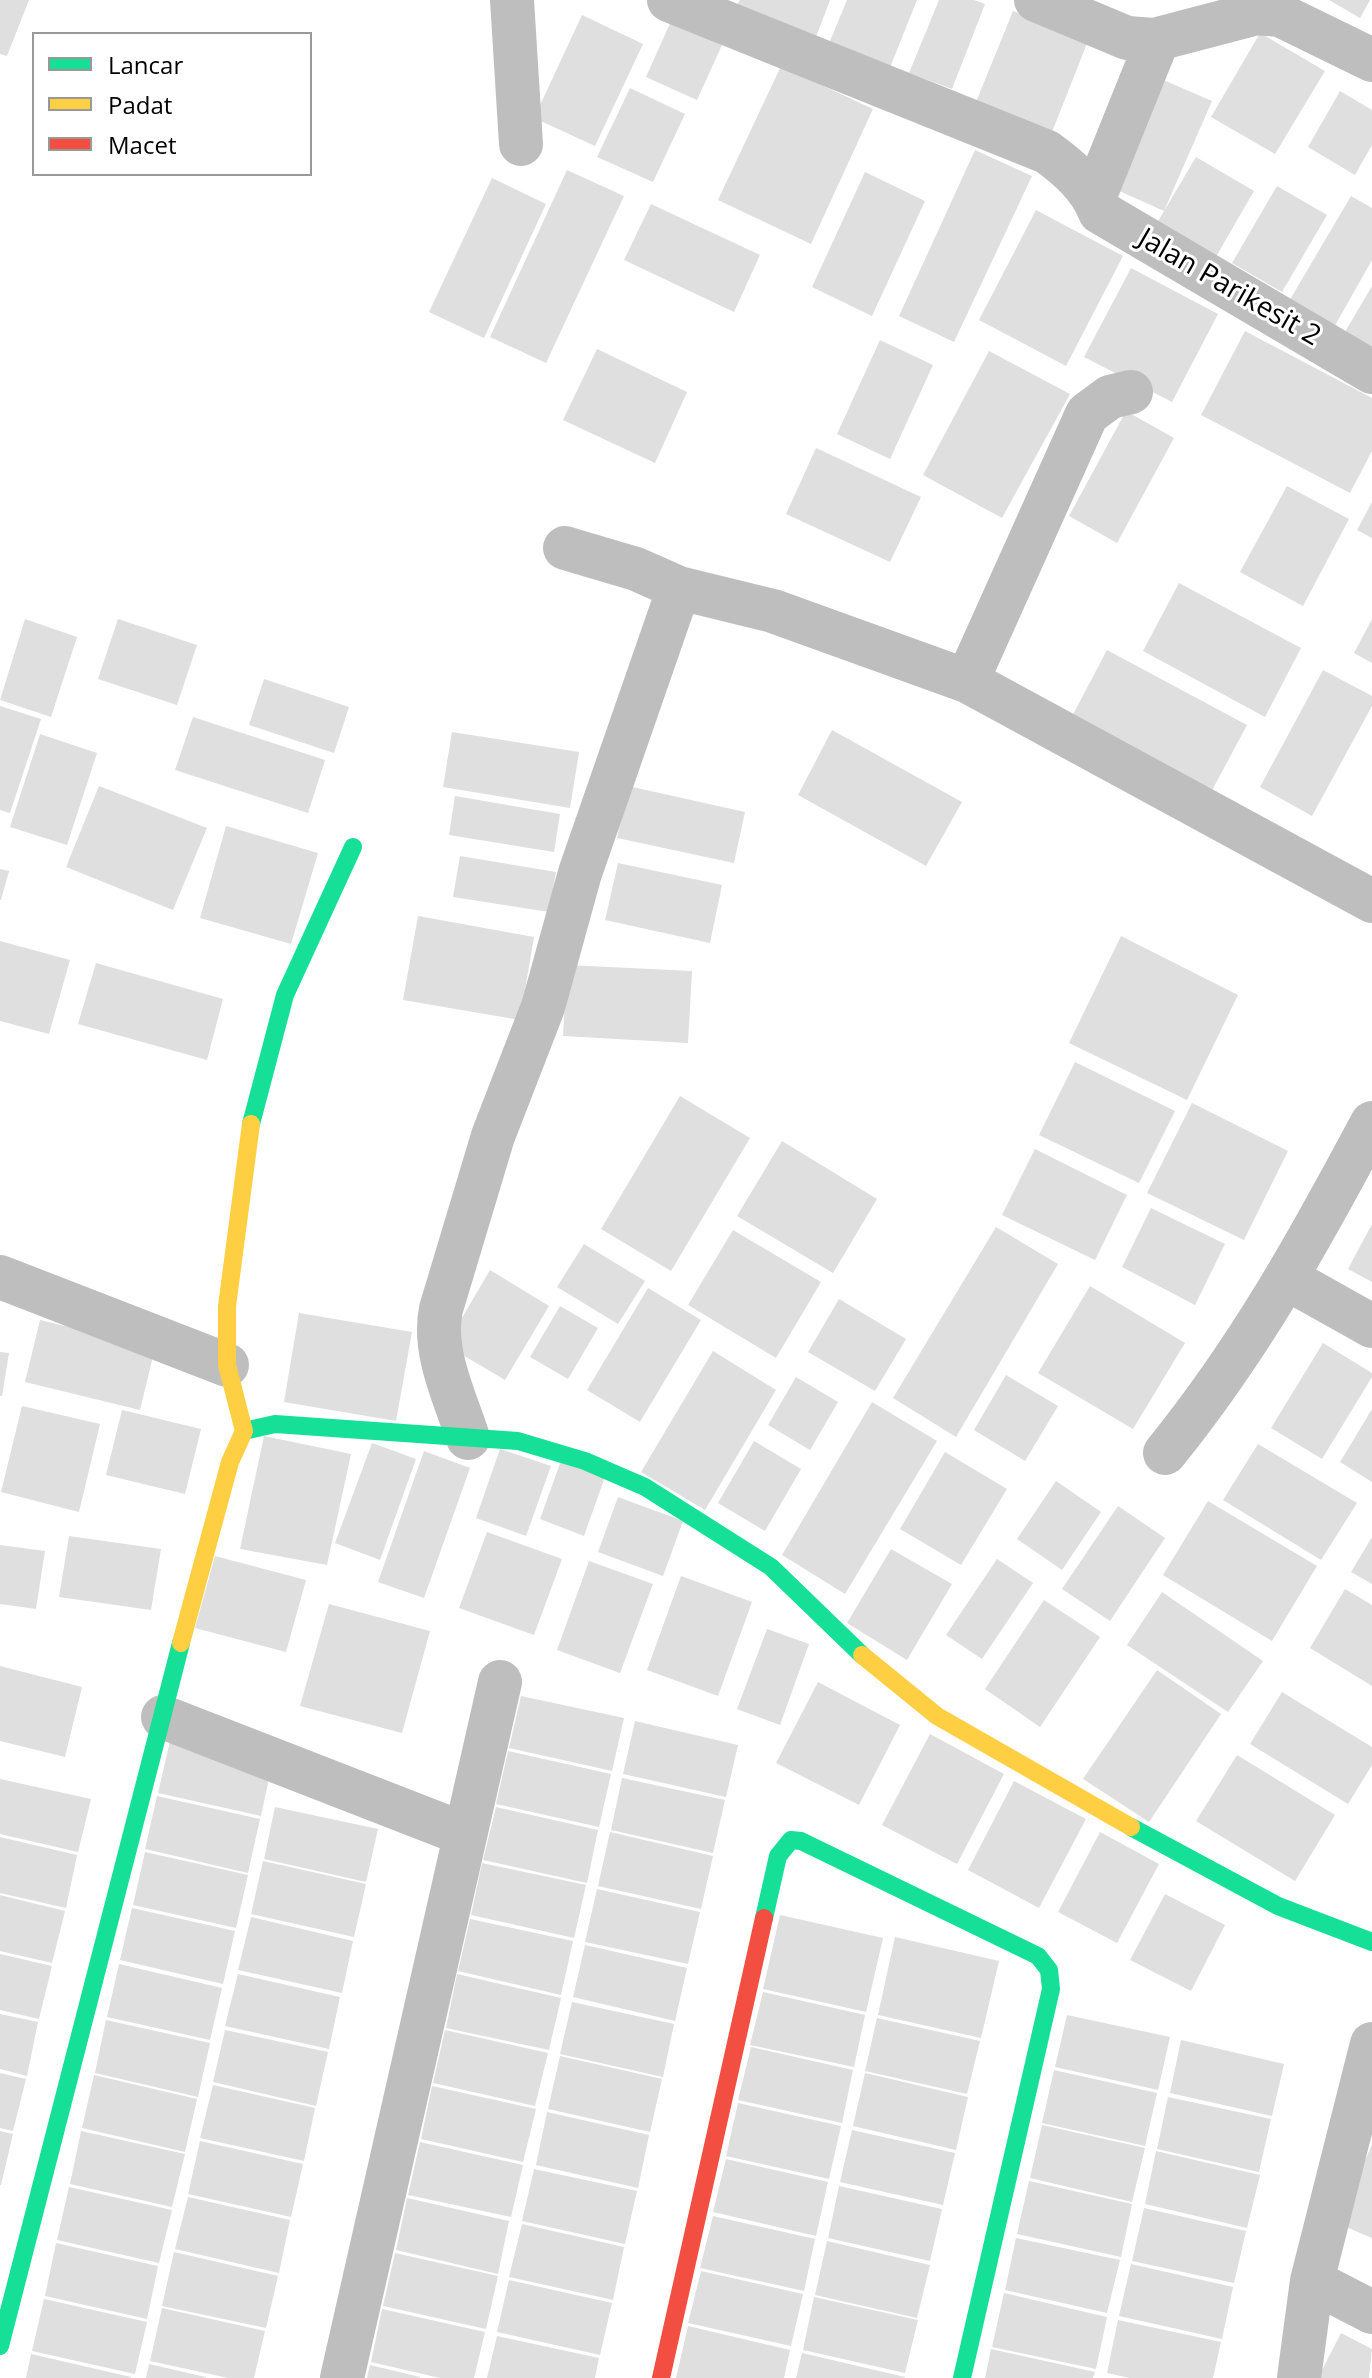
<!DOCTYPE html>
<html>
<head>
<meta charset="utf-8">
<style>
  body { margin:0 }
  #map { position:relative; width:1372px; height:2378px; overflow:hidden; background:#fff; font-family:"Open Sans",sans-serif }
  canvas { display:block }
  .legend { position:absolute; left:32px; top:32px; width:280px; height:144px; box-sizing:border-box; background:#fff; border:2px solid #999; margin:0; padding:10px 14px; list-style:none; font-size:24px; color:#000 }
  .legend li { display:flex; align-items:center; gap:16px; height:40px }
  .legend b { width:40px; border:2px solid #999 }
</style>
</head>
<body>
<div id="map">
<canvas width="1372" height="2378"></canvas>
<ul class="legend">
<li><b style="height:10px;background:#16e098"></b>Lancar</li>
<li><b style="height:10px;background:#ffcf43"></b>Padat</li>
<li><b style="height:10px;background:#f24e42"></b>Macet</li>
</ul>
</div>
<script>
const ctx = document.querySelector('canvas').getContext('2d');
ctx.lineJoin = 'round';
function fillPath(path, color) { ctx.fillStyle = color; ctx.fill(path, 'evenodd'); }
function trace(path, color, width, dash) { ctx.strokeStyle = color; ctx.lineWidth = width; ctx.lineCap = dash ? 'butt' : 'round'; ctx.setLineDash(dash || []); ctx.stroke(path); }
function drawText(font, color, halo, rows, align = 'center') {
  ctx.font = font + ' "Open Sans",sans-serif'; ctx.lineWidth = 6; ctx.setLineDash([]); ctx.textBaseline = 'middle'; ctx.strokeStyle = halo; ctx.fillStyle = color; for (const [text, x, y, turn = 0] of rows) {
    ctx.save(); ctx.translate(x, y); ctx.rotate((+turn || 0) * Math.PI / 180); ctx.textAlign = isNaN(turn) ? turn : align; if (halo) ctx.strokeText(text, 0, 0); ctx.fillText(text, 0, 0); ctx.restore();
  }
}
fillPath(new Path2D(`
  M0 0H29L7 56 0 54Z
  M740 0H830L816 37 737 5Z
  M847 0H917L889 70 828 46Z
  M939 0H974L985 4 952 89 909 73Z
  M1329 0H1370L1360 18Z
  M676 10 727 34 697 100 646 77Z
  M1013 11 1088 41 1050 137 974 107Z
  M582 15 643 44 595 146 534 118Z
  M1260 33 1325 71 1275 154 1211 117Z
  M781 66 873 109 811 244 718 200Z
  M1154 76 1212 101 1164 211 1106 185Z
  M630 88 685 114 653 182 597 157Z
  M1340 91 1372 110V145L1355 175 1308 147Z
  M975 150 1032 176 954 342 899 316Z
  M1196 157 1254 191 1210 267 1151 233Z
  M567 170 624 196 546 363 490 337Z
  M865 172 925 201 872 316 812 287Z
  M492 178 546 204 484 338 429 312Z
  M1277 186 1327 215 1282 292 1232 263Z
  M1351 196 1372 208V260L1333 329 1288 303Z
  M651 204 760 255 734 312 624 260Z
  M1036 210 1123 256 1066 366 979 320Z
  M1131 268 1218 314 1172 402 1084 357Z
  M1372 286V347L1345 332Z
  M1245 331 1372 398V451L1350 493 1201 415Z
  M880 340 933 365 890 459 837 434Z
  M597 349 687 392 655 463 563 420Z
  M989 351 1070 394 1002 518 923 475Z
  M1126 411 1174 438 1117 543 1069 516Z
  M816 448 921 497 890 562 786 514Z
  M1287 486 1349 519 1303 606 1240 572Z
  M1372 502V538L1357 530Z
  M1179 583 1301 648 1265 717 1143 651Z
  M25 619 77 637 51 717 0 700Z
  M118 619 197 645 177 705 98 679Z
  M1372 619V663L1354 653Z
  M1107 650 1247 725 1209 796 1070 720Z
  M1323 670 1372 696V706L1312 816 1260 787Z
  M264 679 349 707 334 753 249 725Z
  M0 706 41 719 10 813 0 810Z
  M193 717 325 760 308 813 175 770Z
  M832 730 962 802 926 866 798 795Z
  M452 732 579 752 570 808 443 787Z
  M40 734 97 753 67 845 10 827Z
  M99 786 207 828 173 910 66 867Z
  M628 786 745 812 734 863 617 838Z
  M455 796 560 814 554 852 449 835Z
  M226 826 318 853 291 944 200 918Z
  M460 856 556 872 549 912 453 897Z
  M618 863 722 885 710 943 605 920Z
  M0 869 9 871 1 900H0Z
  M418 916 534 937 520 1020 403 1000Z
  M1121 936 1238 995 1187 1100 1069 1043Z
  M0 941 70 960 49 1034 0 1021Z
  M96 963 223 999 207 1060 78 1024Z
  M567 965 692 971 688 1043 563 1036Z
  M1075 1062 1175 1111 1139 1183 1039 1135Z
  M680 1096 750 1138 671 1271 601 1229Z
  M1192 1103 1288 1151 1244 1240 1147 1193Z
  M782 1141 877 1199 833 1273 737 1216Z
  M1035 1149 1127 1195 1095 1260 1002 1215Z
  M1151 1208 1225 1244 1195 1305 1122 1267Z
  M1372 1224V1282L1348 1269Z
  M996 1227 1058 1264 956 1437 893 1398Z
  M733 1230 821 1282 776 1358 688 1305Z
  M584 1244 645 1281 618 1324 557 1287Z
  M490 1270 549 1306 505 1380 446 1345Z
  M1090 1286 1185 1343 1133 1429 1038 1373Z
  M648 1288 701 1320 640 1422 587 1390Z
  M839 1299 906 1339 875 1391 808 1352Z
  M560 1306 598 1328 568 1379 530 1357Z
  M299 1313 412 1332 396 1421 284 1402Z
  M40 1320 155 1348 140 1410 25 1382Z
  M1323 1343 1372 1373V1377L1322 1459 1271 1428Z
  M713 1351 776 1390 705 1510 641 1472Z
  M0 1352 9 1353 2 1396H0Z
  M1006 1375 1058 1406 1025 1461 974 1430Z
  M796 1377 838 1402 810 1450 768 1425Z
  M872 1402 937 1441 845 1594 782 1555Z
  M22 1406 100 1424 79 1512 1 1492Z
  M1372 1409V1482L1340 1462Z
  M122 1410 201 1429 185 1494 106 1475Z
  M264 1436 351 1454 327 1565 240 1549Z
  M754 1441 801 1469 765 1531 718 1503Z
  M372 1443 416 1459 380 1560 335 1543Z
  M1258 1444 1357 1503 1321 1560 1223 1500Z
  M500 1449 551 1466 526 1536 476 1518Z
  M424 1451 470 1468 424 1598 378 1582Z
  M945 1452 1007 1489 961 1565 900 1529Z
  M562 1458 606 1474 584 1536 540 1519Z
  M1056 1481 1101 1512 1062 1570 1017 1539Z
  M618 1497 683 1521 663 1576 598 1552Z
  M1208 1501 1317 1566 1272 1641 1163 1575Z
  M1118 1506 1165 1538 1110 1621 1062 1589Z
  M487 1532 562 1559 534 1635 459 1608Z
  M69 1536 161 1549 151 1610 59 1597Z
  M1372 1537V1584L1351 1572Z
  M0 1545 45 1551 36 1609 0 1604Z
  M891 1549 952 1584 907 1660 847 1623Z
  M215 1556 306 1580 286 1652 195 1628Z
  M997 1559 1033 1583 982 1659 946 1635Z
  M589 1561 653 1584 620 1673 557 1650Z
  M681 1576 752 1602 718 1696 647 1670Z
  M1345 1589 1372 1605V1686L1310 1648Z
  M1162 1592 1263 1661 1228 1712 1127 1645Z
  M1044 1600 1100 1637 1040 1727 985 1689Z
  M329 1604 430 1631 402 1733 300 1706Z
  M767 1629 809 1644 780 1725 737 1709Z
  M0 1666 82 1687 65 1757 0 1741Z
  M1157 1670 1221 1714 1149 1822 1083 1779Z
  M818 1682 900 1725 859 1805 776 1763Z
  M1282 1692 1372 1747V1765L1348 1804 1250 1744Z
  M521 1696 624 1718 612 1771 509 1748Z
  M635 1721 738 1745 726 1797 623 1774Z
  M930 1734 1004 1774 957 1864 882 1825Z
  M170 1741 272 1764 261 1816 158 1793Z
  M508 1751 611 1774 599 1827 496 1804Z
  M1237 1755 1335 1815 1295 1881 1196 1821Z
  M622 1778 725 1800 713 1853 611 1830Z
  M0 1779 91 1799 78 1852 0 1834Z
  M1014 1781 1086 1819 1039 1908 968 1870Z
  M157 1796 260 1819 248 1873 145 1849Z
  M275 1807 378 1829 366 1882 264 1859Z
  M496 1807 598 1830 587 1883 483 1860Z
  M610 1832 713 1856 701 1909 598 1886Z
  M1100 1832 1159 1864 1117 1943 1058 1912Z
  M0 1837 77 1855 66 1908 0 1893Z
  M145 1852 248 1875 236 1928 133 1905Z
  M263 1861 366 1884 354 1937 251 1914Z
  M482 1863 586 1885 574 1938 471 1915Z
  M597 1889 700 1912 688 1964 585 1942Z
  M1165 1894 1225 1925 1191 1991 1130 1960Z
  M0 1895 65 1911 52 1963 0 1951Z
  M132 1908 235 1931 223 1984 120 1960Z
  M780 1915 883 1938 866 2012 763 1989Z
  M251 1917 353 1941 342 1993 238 1970Z
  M470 1919 573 1941 561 1995 458 1971Z
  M895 1937 999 1961 981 2038 878 2015Z
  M585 1945 687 1968 675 2021 573 1997Z
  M0 1954 52 1966 39 2019 0 2010Z
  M119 1964 222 1988 210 2040 107 2017Z
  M238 1974 340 1997 329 2049 225 2026Z
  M457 1974 561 1998 549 2050 446 2028Z
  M763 1992 865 2015 854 2067 750 2045Z
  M572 2002 674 2024 663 2077 560 2054Z
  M0 2014 38 2022 27 2076 0 2069Z
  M1067 2015 1170 2037 1158 2090 1055 2067Z
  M877 2018 980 2041 967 2094 865 2071Z
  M106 2020 210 2043 198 2097 95 2073Z
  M225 2030 328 2052 316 2106 213 2082Z
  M445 2030 548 2053 535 2106 433 2083Z
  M1181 2040 1284 2064 1272 2116 1170 2093Z
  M751 2047 853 2070 842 2123 738 2100Z
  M560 2056 662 2079 650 2132 548 2109Z
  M1054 2070 1157 2093 1145 2146 1042 2123Z
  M0 2073 26 2079 13 2131 0 2128Z
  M865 2073 968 2097 956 2150 853 2126Z
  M94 2075 197 2099 185 2152 82 2128Z
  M213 2085 315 2108 304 2161 200 2138Z
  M432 2086 536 2109 523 2162 421 2139Z
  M1168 2097 1271 2119 1259 2172 1157 2149Z
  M738 2103 841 2126 829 2179 726 2156Z
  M547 2112 649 2135 638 2188 536 2165Z
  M1042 2125 1145 2148 1132 2202 1030 2178Z
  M852 2130 955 2153 943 2205 840 2182Z
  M0 2131 13 2134 1 2185H0Z
  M81 2131 185 2154 172 2207 70 2184Z
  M200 2141 303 2164 291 2217 188 2194Z
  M420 2142 523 2165 511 2217 408 2195Z
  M1372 2144V2238L1339 2224Z
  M1156 2151 1260 2175 1247 2228 1145 2204Z
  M726 2159 828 2182 816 2236 713 2212Z
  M534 2169 637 2191 625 2244 522 2221Z
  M1029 2181 1132 2204 1121 2257 1017 2234Z
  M839 2186 942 2209 930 2261 828 2238Z
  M69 2187 172 2210 159 2263 57 2240Z
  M188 2197 290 2220 279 2273 175 2249Z
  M407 2198 509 2221 498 2274 396 2250Z
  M1144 2208 1246 2231 1234 2283 1132 2261Z
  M713 2216 815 2239 804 2291 700 2268Z
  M522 2224 624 2247 613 2300 509 2277Z
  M1016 2238 1120 2260 1107 2313 1005 2290Z
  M827 2241 930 2265 917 2318 815 2295Z
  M56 2243 158 2266 147 2319 45 2296Z
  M174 2252 278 2276 266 2328 162 2306Z
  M395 2253 498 2276 486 2329 383 2306Z
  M1131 2264 1233 2287 1222 2339 1119 2316Z
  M701 2271 803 2294 791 2346 688 2323Z
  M509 2280 612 2303 600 2355 497 2332Z
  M1004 2293 1107 2317 1096 2369 992 2347Z
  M814 2297 918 2320 905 2373 803 2350Z
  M44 2299 147 2322 135 2374 32 2351Z
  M162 2308 265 2331 254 2378H228L150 2361Z
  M382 2309 485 2332 474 2378H440L371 2362Z
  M1118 2320 1221 2342 1213 2378H1130L1107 2373Z
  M688 2326 790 2350 784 2378H676Z
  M1341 2333 1372 2349 1369 2378H1318Z
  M497 2336 599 2358 595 2378H487Z
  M991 2349 1095 2372 1093 2378H985Z
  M802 2353 905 2377V2378H796Z
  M31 2354 131 2377V2378H26Z
  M149 2364 206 2377V2378H146Z
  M370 2365 420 2377V2378H367Z`), '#dfdfdf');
trace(new Path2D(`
  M512 0 521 144
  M669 0 1047 152C1069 168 1090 186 1100 212L1372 372
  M1036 0 1127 38 1154 40 1257 13 1280 15 1372 60
  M1094 198 1158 39
  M565 548 636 569 679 588 773 611 967 681 1372 901
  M967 681 1087 414 1110 397 1131 392
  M0 1277 227 1365
  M1288 1279 1372 1326
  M468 1438C455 1397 432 1352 441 1309L493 1136 543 1007 580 873 679 588
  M1165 1453C1250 1348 1309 1241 1372 1123
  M163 1717 464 1834
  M1312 2281 1372 2312
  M342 2378 500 1682
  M1299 2378 1312 2281 1372 2044`), '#bebebe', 44);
trace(new Path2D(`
  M251 1124 285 995 353 847
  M244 1431 275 1424 518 1441 585 1461 645 1487 771 1567 862 1655
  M1131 1827 1278 1906 1372 1942
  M764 1918 778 1856 791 1840 801 1841 1038 1956 1049 1970 1051 1989 962 2378
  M0 2346 181 1643`), '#16e098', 18);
trace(new Path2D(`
  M181 1643 230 1462 244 1431 227 1365V1306L251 1124
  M862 1655 937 1716 1131 1827`), '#ffcf43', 18);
trace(new Path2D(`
  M661 2378 764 1918`), '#f24e42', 18);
drawText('28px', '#000', '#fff', [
  ["Jalan Parikesit 2",1229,288,30]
]);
</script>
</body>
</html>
